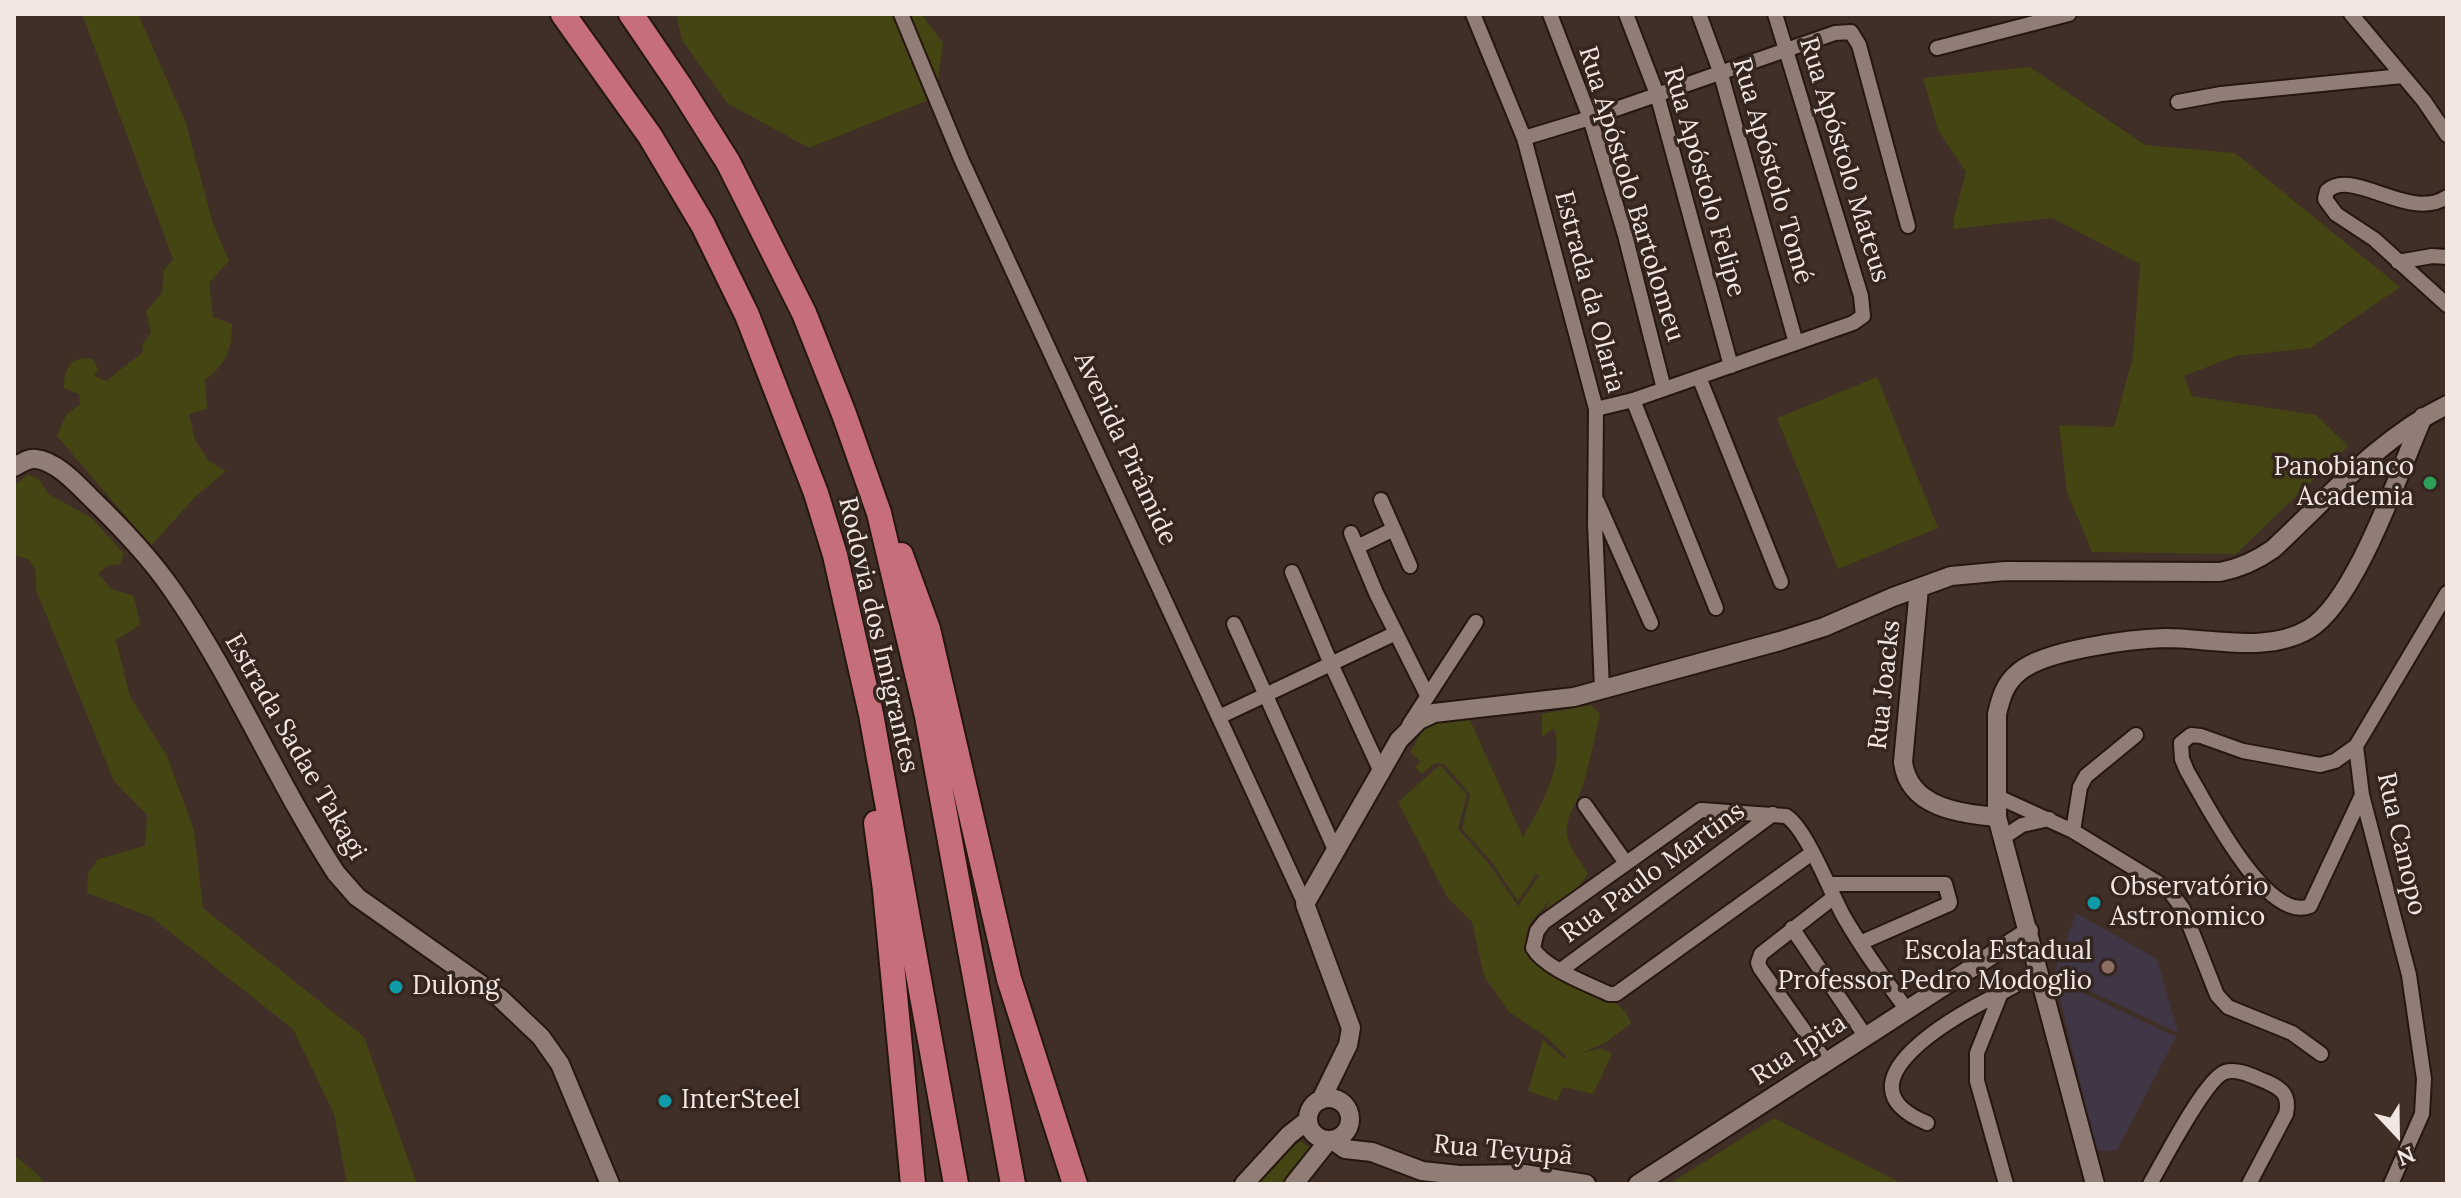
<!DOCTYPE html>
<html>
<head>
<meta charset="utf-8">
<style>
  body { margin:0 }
  #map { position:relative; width:2461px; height:1198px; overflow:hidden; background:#3f2f27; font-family:Lora,serif }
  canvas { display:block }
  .frame { position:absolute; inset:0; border:16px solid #f1e6e2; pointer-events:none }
  .north { position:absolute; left:2357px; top:1094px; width:80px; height:80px; -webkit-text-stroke:6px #34251e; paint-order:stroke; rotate:158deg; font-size:22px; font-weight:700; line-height:32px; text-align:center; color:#f1e6e2 }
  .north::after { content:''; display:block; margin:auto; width:28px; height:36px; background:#f1e6e2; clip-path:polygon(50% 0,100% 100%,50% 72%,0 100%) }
</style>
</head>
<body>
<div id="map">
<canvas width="2461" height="1198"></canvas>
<div class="frame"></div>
<div class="north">N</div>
</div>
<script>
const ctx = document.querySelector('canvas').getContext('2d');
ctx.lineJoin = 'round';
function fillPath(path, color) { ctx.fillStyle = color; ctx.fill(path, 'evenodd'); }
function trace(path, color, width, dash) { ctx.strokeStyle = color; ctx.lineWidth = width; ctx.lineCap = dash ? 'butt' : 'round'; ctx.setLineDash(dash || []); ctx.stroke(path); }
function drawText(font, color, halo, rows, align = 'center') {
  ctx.font = font + ' Lora,serif'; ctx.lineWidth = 7; ctx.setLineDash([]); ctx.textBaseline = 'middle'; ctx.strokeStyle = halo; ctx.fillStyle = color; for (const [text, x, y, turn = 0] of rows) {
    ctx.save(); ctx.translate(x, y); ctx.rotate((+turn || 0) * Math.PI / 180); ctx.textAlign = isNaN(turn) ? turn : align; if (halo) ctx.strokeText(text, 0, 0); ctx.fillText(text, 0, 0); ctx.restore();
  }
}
fillPath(new Path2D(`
  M2076 913 2157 959 2178 1033 2054 974Z
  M2056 980 2176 1037 2117 1150 2096 1151Z`), '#413645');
fillPath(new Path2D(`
  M82 14H138L186 123 213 224 229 261 209 283 213 317 232 324C232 351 226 364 205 380L207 409 189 414 195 440 209 461 226 471 196 496 151 546 57 436 66 415 80 404 79 394 64 388C64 367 72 355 93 359L98 370 94 376 106 381 143 352 142 345 151 332 146 311 162 293 164 270 173 259Z
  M676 14H921L943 43 936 97 809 148 727 103 682 40Z
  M2030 67 2145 145 2235 153 2400 287 2311 348 2235 356 2184 376 2192 396 2316 415 2348 446 2236 554 2092 552 2067 492 2059 425 2114 427 2133 357 2140 264 2052 218 1954 229V218L1966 172 1938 130 1923 78Z
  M1877 377 1938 528 1838 569 1777 418Z
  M28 474 40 480 48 494 92 518 124 554 120 564 107 566 98 574 112 589 134 596 140 625 116 640 130 696 167 756 194 830 203 908 364 1037 417 1184H347L334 1114 293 1029 151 917 87 893 88 873 98 859 145 846 147 815 114 781 36 590V571L28 559 14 555V486Z
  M1591 705 1600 714C1595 737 1590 760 1584 782 1579 801 1564 816 1567 836 1569 849 1582 862 1588 874L1574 893 1544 913 1550 900C1544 908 1534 916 1530 925 1505 981 1619 979 1631 1023L1605 1043 1581 1053 1602 1048 1612 1054 1593 1094 1563 1087 1557 1101 1528 1091 1543 1040 1565 1059 1567 1057 1545 1036 1509 1012 1484 976 1472 922 1447 897 1398 802 1440 765 1467 795 1458 829 1487 861 1518 906 1539 876 1536 874 1518 901 1491 861 1462 829 1470 794 1444 764 1435 763 1422 774 1415 767 1421 762 1410 752 1427 724 1469 718 1523 837C1542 804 1565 766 1554 728L1542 737V714Z
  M1774 1118 1901 1183V1184H1669Z
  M1300 1141 1311 1148 1284 1184H1251Z
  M14 1155 37 1174 46 1184H14Z`), '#444513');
const street = new Path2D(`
  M901 14 962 161 1305 904
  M1473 14 1524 138 1596 409 1595 524 1602 689
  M1550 14 1590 118 1625 235 1664 389
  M1626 14 1657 94 1731 366
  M1699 14 1720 71 1796 343
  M2351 14 2424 101 2447 135
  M1937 48 2069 14
  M2178 102 2221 94 2402 76
  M1524 138 1590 118 1835 33 1851 32 1859 45 1908 226
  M2447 197C2409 222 2353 167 2327 191L2325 199 2336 214 2374 239 2447 305
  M2398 262 2432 256 2447 257
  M1699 377 1781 582
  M1633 400 1716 608
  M1596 409 1633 400 1853 323 1863 316 1861 296 1775 14
  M1381 500 1410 566
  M1597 501 1651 623
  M1351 533 1376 593 1427 695
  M1357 547 1394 529
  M1292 572 1331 664 1382 774
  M1234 624 1336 852
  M1219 717 1396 633
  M1409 725 1476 622
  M2356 746 2362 795 2409 975 2424 1079 2422 1114 2391 1184
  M2362 795 2310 906C2266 924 2205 801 2187 771L2182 759 2181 743 2191 735 2201 736 2243 751 2320 765 2335 761 2356 746 2447 593
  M1996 796 2073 831 2168 889 2183 909 2217 995 2228 1007 2292 1033 2321 1054
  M1585 805 1626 863
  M2073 831 2080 787 2086 776 2136 735
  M2004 837 2022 825 2049 819
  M1812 853 1616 994H1609C1588 984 1544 968 1533 948L1537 931 1544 922 1701 810 1786 816C1807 829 1831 894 1844 917 1863 950 1885 980 1907 1010
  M1830 884H1945L1950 902 1949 904 1860 943
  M1792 928 1866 1037
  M1561 970 1773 814
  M1827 1063 1760 968 1758 963 1761 954 1834 897
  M1927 1123C1830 1083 1960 1013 2001 993
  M2006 1184 1977 1081V1053L2001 993 2039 972
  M2150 1184C2163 1162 2205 1079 2225 1072 2239 1068 2254 1077 2267 1082 2283 1089 2290 1096 2286 1114L2249 1184`);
const secondary = new Path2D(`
  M14 467C21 463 28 458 36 459 56 461 77 484 90 497 119 525 148 555 171 588 234 678 276 781 336 873L357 897 500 998 541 1037 560 1064 610 1184
  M1919 588 1903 762C1909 808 1959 813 1997 817
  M1308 1119a21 21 0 1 1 42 0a21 21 0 1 1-42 0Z
  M1321 1100 1348 1045 1351 1028 1305 904 1399 740 1419 720 1434 713 1574 697 1780 641 1824 627 1893 597 1951 576 2005 571 2220 572C2241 568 2256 561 2273 549 2328 498 2379 438 2447 405
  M1334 1141 1345 1149 1372 1152 1422 1171 1459 1175 1524 1174 1586 1184
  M1244 1184 1289 1135 1308 1120
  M1294 1184 1329 1140
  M1638 1184 2029 931
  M2095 1184 1997 817V714C2001 697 2005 683 2019 672 2044 650 2131 639 2165 638 2211 638 2267 654 2309 629 2356 601 2400 469 2423 417`);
const highway = new Path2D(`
  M563 14 650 136 703 225 747 315 816 493 835 555 871 714 956 1184
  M631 14 680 86 728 162 804 313 844 414 879 513 927 716 1013 1184
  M901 555 928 629 1009 979 1075 1184
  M876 823 885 890 913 1184`);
trace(street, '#251610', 18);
trace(secondary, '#251610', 22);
trace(highway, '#251610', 28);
trace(street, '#907d75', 14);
trace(secondary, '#907d75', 18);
trace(highway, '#c76e7b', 24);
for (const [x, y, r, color] of [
  [2430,483,8,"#2e9e5b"],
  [2094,903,8,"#0f9aa8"],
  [2108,967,8,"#8d6e63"],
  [396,987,8,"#0f9aa8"],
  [665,1101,8,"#0f9aa8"]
]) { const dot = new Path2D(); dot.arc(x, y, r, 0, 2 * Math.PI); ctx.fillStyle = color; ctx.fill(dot); trace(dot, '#34251e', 3); }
drawText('26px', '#f1e6e2', '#34251e', [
  ["Rua Apóstolo Mateus",1844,160,73],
  ["Rua Apóstolo Tomé",1772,171,74],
  ["Rua Apóstolo Felipe",1704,182,74],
  ["Rua Apóstolo Bartolomeu",1631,194,73],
  ["Estrada da Olaria",1589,292,75],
  ["Avenida Pirâmide",1125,449,65],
  ["Rodovia dos Imigrantes",878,635,77],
  ["Rua Joacks",1885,685,-84],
  ["Estrada Sadae Takagi",295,747,60],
  ["Rua Canopo",2401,844,77],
  ["Rua Paulo Martins",1653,873,-36],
  ["Rua Ipita",1799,1050,-33],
  ["Rua Teyupã",1503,1151,5]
]);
drawText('26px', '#f1e6e2', '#34251e', [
  ["Panobianco",2414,468,"right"],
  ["Academia",2414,498,"right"],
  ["Observatório",2110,888],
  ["Astronomico",2110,918],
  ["Escola Estadual",2092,952,"right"],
  ["Professor Pedro Modoglio",2092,982,"right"],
  ["Dulong",412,987],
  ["InterSteel",681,1101]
], 'left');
</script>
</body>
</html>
